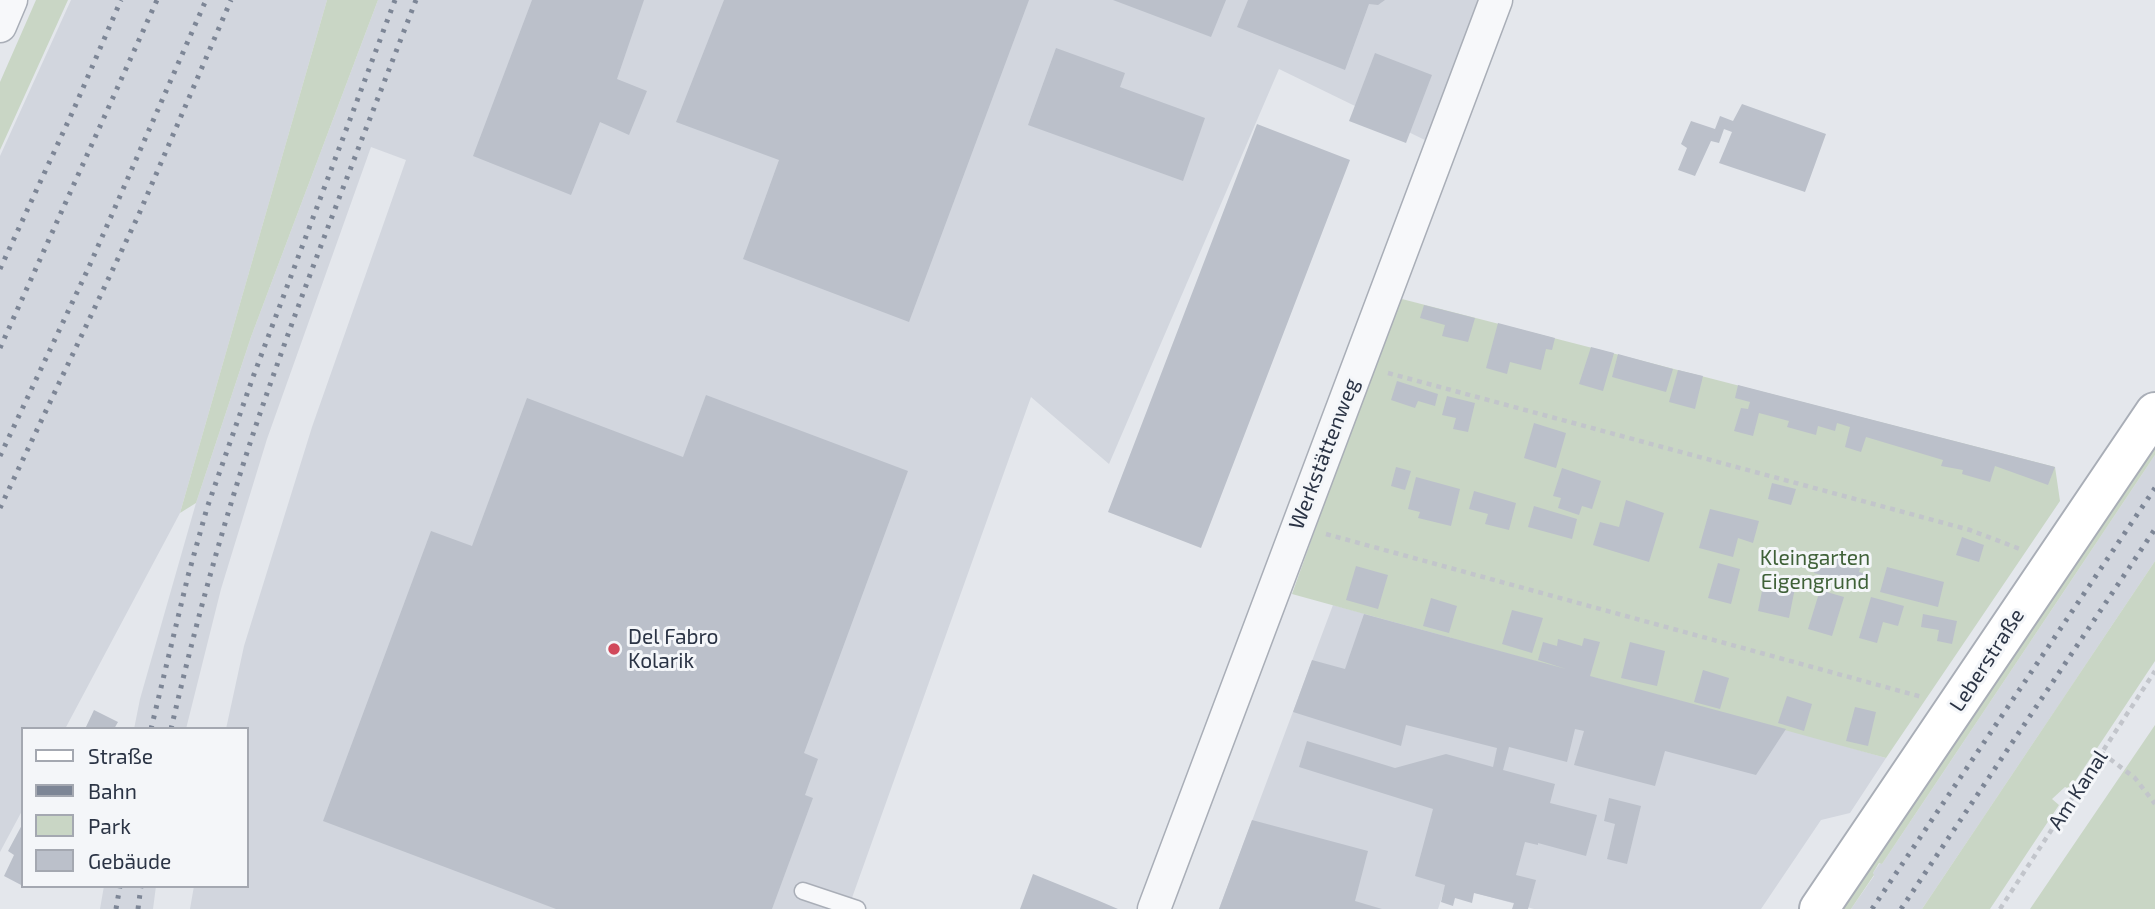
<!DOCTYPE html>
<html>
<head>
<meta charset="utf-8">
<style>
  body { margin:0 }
  #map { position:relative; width:2155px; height:909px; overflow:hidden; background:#e4e7ec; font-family:"Exo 2",sans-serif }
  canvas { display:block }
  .legend { position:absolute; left:21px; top:727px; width:228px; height:161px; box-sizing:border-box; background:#f4f6f9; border:2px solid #a4a8b1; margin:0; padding:9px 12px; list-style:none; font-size:21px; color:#2b3445 }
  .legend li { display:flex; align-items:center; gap:14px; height:35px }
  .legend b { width:35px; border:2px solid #a4a8b1 }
</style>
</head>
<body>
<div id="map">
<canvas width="2155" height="909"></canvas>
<ul class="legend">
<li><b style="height:9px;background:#fff"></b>Straße</li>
<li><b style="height:9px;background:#7d8696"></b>Bahn</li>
<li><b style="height:19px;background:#c9d6c5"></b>Park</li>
<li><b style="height:19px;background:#bbc0ca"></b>Gebäude</li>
</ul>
</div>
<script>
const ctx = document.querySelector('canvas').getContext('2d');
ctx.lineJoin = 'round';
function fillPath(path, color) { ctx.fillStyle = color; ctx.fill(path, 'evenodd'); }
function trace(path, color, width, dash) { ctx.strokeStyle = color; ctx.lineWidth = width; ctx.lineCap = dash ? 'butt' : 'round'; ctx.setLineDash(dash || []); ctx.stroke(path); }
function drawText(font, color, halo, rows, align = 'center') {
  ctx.font = font + ' "Exo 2",sans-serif'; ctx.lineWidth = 6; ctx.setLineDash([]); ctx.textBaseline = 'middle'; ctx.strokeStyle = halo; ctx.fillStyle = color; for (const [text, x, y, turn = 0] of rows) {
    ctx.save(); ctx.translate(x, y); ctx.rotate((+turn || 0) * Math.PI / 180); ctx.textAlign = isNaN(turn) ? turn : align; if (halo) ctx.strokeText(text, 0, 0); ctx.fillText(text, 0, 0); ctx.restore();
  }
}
fillPath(new Path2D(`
  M71 0H327L180 513 65 729H23V809L0 852V156Z
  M378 0H1483L1429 142 1279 69 1109 464 1031 397 848 909H190L194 886H247V729H226L244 646 312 427 406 160 371 147 267 439 221 589 186 729H134L140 699 196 503 251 337Z
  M2155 455V561L2054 712 1922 909H1851L1874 876 1873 873 1880 863 1882 864Z
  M1333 605 1786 729 1886 758 1850 813 1821 820 1761 909H1534L1446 885 1438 909H1219Z
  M104 886H156L153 909H100Z`), '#d2d6de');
fillPath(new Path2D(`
  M36 0H68L0 150V82Z
  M327 0H378L251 337 196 503 180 513Z
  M1398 298 2055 467 2060 501 1886 758 1292 594Z
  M2155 438V455L1882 864 1879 863 1873 873 1874 875 1851 909H1842Z
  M2155 561V661L2070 789 2065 787 2052 799 2059 805 1990 909H1922Z
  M2155 725V909H2030Z`), '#c9d6c5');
fillPath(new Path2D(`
  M532 0H644L617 79 647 91 629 135 600 122 571 195 473 156Z
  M724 0H1029L909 322 743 259 779 160 676 122Z
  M1113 0H1226L1211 37Z
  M1248 0H1385L1378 5 1369 4 1345 70 1237 27Z
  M1056 48 1125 73 1120 87 1205 118 1183 181 1028 125Z
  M1375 53 1432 75 1406 143 1349 121Z
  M1742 104 1826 134 1805 192 1719 163 1732 132 1724 129 1719 143 1711 141 1695 176 1678 170 1687 148 1681 144 1691 121 1715 129 1720 116 1733 121Z
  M1257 124 1350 160 1201 548 1108 512Z
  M1424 305 1475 318 1468 342 1442 336 1445 325 1420 318Z
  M1498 323 1555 338 1552 350 1546 349 1541 370 1510 362 1507 374 1486 368Z
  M1591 347 1614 353 1603 391 1579 384Z
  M1618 354 1673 369 1666 392 1612 377Z
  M1678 370 1703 376 1695 409 1669 402Z
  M1397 381 1438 394 1435 406 1418 401 1415 408 1391 400Z
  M1738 385 1970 445 2055 467 2048 485 1995 466 1990 482 1962 474 1963 470 1941 466 1943 460 1866 437 1861 452 1845 447 1850 427 1837 423 1835 431 1818 426 1816 435 1787 427 1789 421 1759 413 1753 436 1734 431 1741 408 1748 409 1750 402 1735 398Z
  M706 395 908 471 804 753 818 759 805 795 813 798 772 909H556L323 821 431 531 472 546 527 398 683 457Z
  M1447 396 1475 403 1468 432 1453 429 1456 418 1442 415Z
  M1534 423 1566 433 1556 468 1524 458Z
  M1396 467 1411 471 1405 490 1391 486Z
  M1562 468 1601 481 1592 509 1582 506 1579 515 1558 508 1561 498 1553 496Z
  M1416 477 1460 489 1451 526 1418 518 1420 512 1408 509Z
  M1772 483 1796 489 1791 505 1768 499Z
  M1474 491 1516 503 1509 530 1485 524 1488 514 1469 509Z
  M1626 500 1664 513 1649 562 1593 545 1600 522 1619 527Z
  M1534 506 1577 519 1572 539 1528 527Z
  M1710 509 1759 521 1753 543 1738 538 1733 557 1699 548Z
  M1962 537 1984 545 1979 562 1956 555Z
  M1832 553 1862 562 1859 572 1869 575 1865 587 1814 573 1817 562 1829 565Z
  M1718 563 1740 569 1731 604 1708 598Z
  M1356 566 1388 575 1378 609 1346 600Z
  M1887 567 1944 582 1938 607 1880 592Z
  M1765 576 1796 583 1789 618 1758 611Z
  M1820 590 1844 597 1832 636 1808 629Z
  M1871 597 1904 606 1898 626 1883 622 1877 643 1859 638Z
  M1431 598 1457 606 1449 633 1423 626Z
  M1512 610 1543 618 1532 653 1502 644Z
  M1364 614 1566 669 1538 660 1543 642 1557 646 1558 639 1582 646 1584 638 1600 642 1590 676 1786 729 1756 775 1665 751 1655 786 1574 765 1584 731 1575 729 1567 762 1509 747 1503 770 1555 784 1550 803 1597 815 1586 856 1538 843V845L1525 842 1516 875 1536 880 1528 909H1512L1514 903 1474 893 1472 903 1455 898 1453 906 1441 902 1445 885 1415 876 1433 809 1299 767 1307 741 1395 768 1446 754 1493 767 1497 748 1406 725 1401 746 1293 712 1312 660 1345 669Z
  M1923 614 1957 621 1952 644 1937 641 1939 630 1921 627Z
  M1630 642 1665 651 1657 686 1621 678Z
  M1703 670 1729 678 1720 709 1694 702Z
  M1787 696 1812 704 1804 731 1778 723Z
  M1855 707 1876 712 1868 746 1846 741Z
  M94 710 118 722 114 729H85Z
  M1609 798 1641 806 1627 864 1607 859 1615 824 1604 821Z
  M1252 820 1368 851 1355 901 1382 909H1219Z
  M23 823V886L4 876 14 855 8 851Z
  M1033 874 1097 900 1118 909H1020Z`), '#bbc0ca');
const service = new Path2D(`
  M803 891 857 909`);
const minor = new Path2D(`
  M0 26 11 0
  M1154 909 1496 0`);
const secondary = new Path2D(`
  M1819 909 2155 412`);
trace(service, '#a9aeb7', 19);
trace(minor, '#a9aeb7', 35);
trace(secondary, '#a9aeb7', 42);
trace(new Path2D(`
  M1388 373 1970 530 2020 549
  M1326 534 1922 697
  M2102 753 2135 778 2155 804
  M2000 909 2155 671`), '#c2c5cb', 4.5, [5, 5]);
trace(service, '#f7f8fa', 16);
trace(minor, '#f7f8fa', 32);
trace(secondary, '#fff', 38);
trace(new Path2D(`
  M0 269 73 111 121 0
  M0 348 157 0
  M0 456 88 269 206 0
  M0 508 139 214 231 0
  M151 729 188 576 207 508 253 377 395 0
  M171 729C198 613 231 494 271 382 316 254 367 127 416 0
  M116 909 120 886
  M138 909 141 886
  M1872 909 2155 488
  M1901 909 2155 529`), '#7d8696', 5, [3.5, 7]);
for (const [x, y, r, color] of [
  [614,649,7,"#d1495b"]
]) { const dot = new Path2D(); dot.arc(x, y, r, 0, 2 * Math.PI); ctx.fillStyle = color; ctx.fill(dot); trace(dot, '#f4f6f9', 2.5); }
drawText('21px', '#2b3445', '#f4f6f9', [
  ["Werkstättenweg",1324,454,-69],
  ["Leberstraße",1987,660,-57],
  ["Am Kanal",2078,790,-57]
]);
drawText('21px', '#3f6138', '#f4f6f9', [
  ["Kleingarten",1815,558],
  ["Eigengrund",1815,582]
]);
drawText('21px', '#2b3445', '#f4f6f9', [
  ["Del Fabro",628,637],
  ["Kolarik",628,661]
], 'left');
</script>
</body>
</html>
